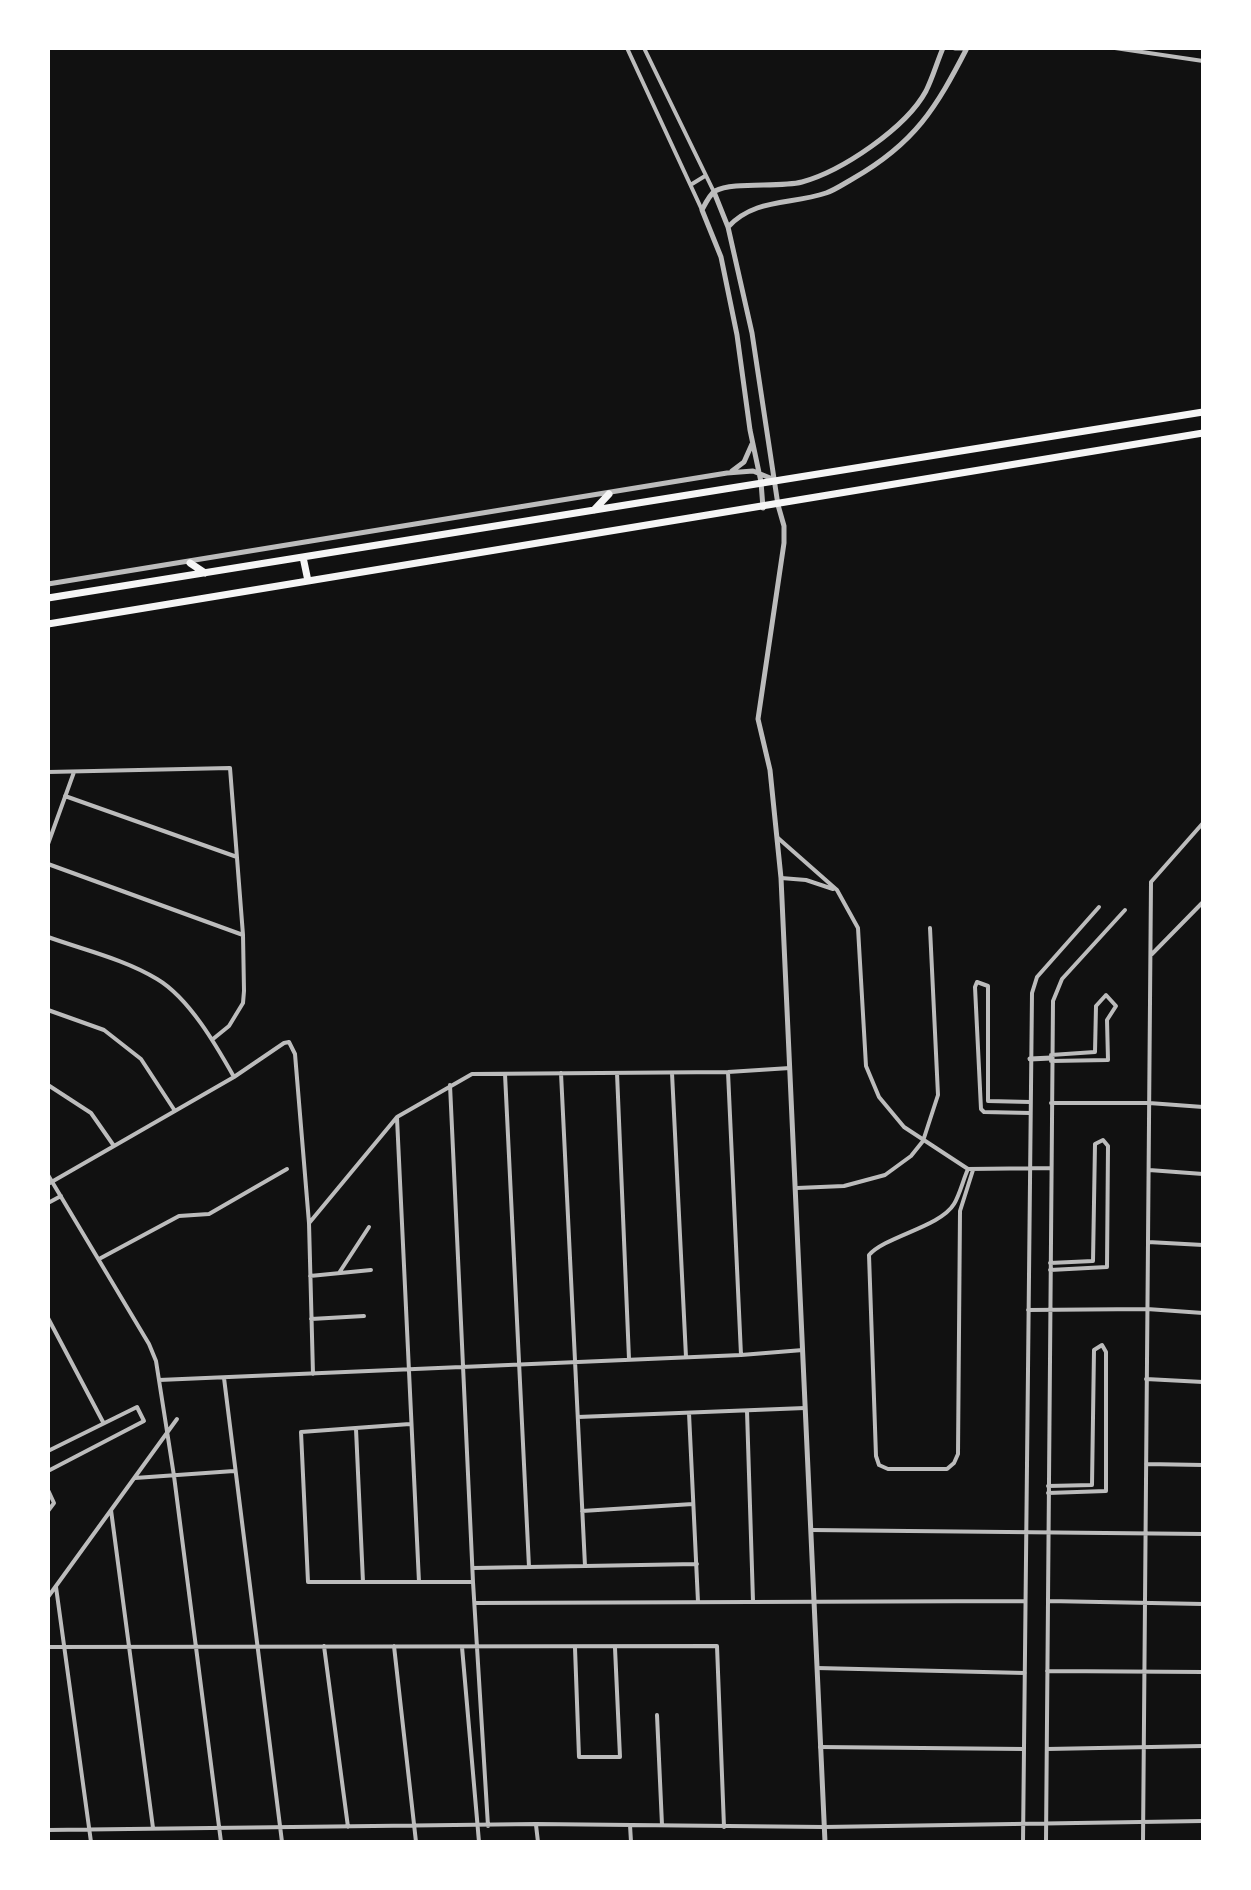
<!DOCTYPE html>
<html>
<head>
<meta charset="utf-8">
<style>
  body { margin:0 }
  #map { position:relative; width:1251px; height:1890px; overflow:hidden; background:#111; font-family:"Varela Round",sans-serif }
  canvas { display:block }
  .frame { position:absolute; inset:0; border:50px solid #fff; pointer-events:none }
</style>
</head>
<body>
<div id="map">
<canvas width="1251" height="1890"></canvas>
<div class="frame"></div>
</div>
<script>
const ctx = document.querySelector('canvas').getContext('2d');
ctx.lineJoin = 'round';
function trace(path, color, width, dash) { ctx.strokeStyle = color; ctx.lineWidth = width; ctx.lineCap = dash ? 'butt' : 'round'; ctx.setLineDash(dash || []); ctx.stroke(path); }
trace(new Path2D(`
  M627 48 702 210
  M644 48 714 192
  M1115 48 1203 61
  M692 184 705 176
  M48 772 230 768 243 935 244 991 243 1003 229 1026 213 1039
  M65 796 237 857
  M778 838 837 890 858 928 866 1066 879 1097 904 1127 968 1169 1051 1168
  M48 844 74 772
  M48 864 243 935
  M781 878 806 880 833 889
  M48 937C84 950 124 959 157 979 189 998 216 1045 234 1077
  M1152 954 1203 902
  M48 1010 104 1030 141 1059 175 1111
  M1051 1061 1108 1060 1107 1020 1116 1006 1106 995 1096 1006 1095 1052 1051 1055
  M728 1072 741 1355
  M561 1073 585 1566
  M617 1073 629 1359
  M672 1073 686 1357
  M505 1074 529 1567
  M48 1085 91 1113 114 1146
  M450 1085 473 1582 488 1826
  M1030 1102 988 1101V986L977 982 975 987 981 1109 984 1112 1030 1113
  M1051 1103H1149L1203 1107
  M397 1118 419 1582
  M968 1169C963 1180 960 1194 954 1204 940 1227 886 1236 869 1255L876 1456 879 1465 888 1469H947L954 1463 958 1454 960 1211 973 1170
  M1149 1170 1203 1174
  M48 1175 149 1344 156 1361 174 1476 221 1842
  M48 1184 234 1077 284 1043 289 1042 295 1054 309 1223 313 1374
  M797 1188 844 1186 885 1175 911 1156 923 1141 938 1095 930 928
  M48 1203 61 1196
  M310 1222 397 1117 472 1074 728 1072 790 1068
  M1148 1242 1203 1245
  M99 1259 179 1216 209 1214 287 1169
  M1050 1270 1107 1267 1108 1146 1103 1140 1095 1144 1093 1261 1050 1263
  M339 1273 369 1227
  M310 1276 371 1270
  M1028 1310 1147 1309 1203 1313
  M48 1318 103 1422
  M311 1319 364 1316
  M224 1378 282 1842
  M1146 1379 1203 1382
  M159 1380 741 1355 803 1350
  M747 1411 753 1601
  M689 1413 698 1602
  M578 1417 805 1408
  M410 1424 301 1432 308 1582H473
  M356 1429 363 1582
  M48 1451 137 1407 144 1421 48 1471
  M1146 1464 1203 1465
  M135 1478 234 1471
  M48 1490 54 1503 48 1511
  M1048 1493 1106 1491V1352L1102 1345 1094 1350 1092 1485 1048 1486
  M111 1510 153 1828
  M582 1511 693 1504
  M811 1530 1203 1534
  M473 1568 697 1564
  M56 1587 91 1842
  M48 1597 177 1419
  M1048 1601 1203 1604
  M475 1603 1025 1601
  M324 1646 348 1827
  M394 1646 416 1842
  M48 1647 717 1646 724 1827
  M462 1647 479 1842
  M575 1648 579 1757H620L615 1648
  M817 1668 1025 1673
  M1047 1671 1203 1672
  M657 1715 662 1825
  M820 1747 1024 1749
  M1047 1749 1203 1746
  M536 1825 538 1842
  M630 1825 631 1842
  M48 1830 536 1824 824 1827 1203 1821
  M1023 1842 1032 993 1037 977 1099 907
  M1046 1842 1053 1001 1062 979 1125 910
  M1143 1842 1151 882 1203 823`), '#bcbcbc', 4);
trace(new Path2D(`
  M955 48H967
  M714 192 728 227 752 333 778 505 784 526V543L758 719 770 770 781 878 825 1842
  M728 227C755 198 790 205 826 193 835 190 845 183 854 178 915 143 936 108 967 48
  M732 471 744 462 752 444
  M763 508 761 482 750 430 737 335 721 257 702 210C705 204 710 194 715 191 733 181 779 188 802 182 842 171 906 128 926 91 933 77 937 62 943 48
  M48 584 727 473 753 471 775 480
  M1030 1059 1051 1058`), '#bcbcbc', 5);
trace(new Path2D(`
  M594 510 609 494
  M303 557 308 581
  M190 563 205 573
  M48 598 1203 412
  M48 624 1203 433`), '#f5f5f5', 7);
</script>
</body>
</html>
